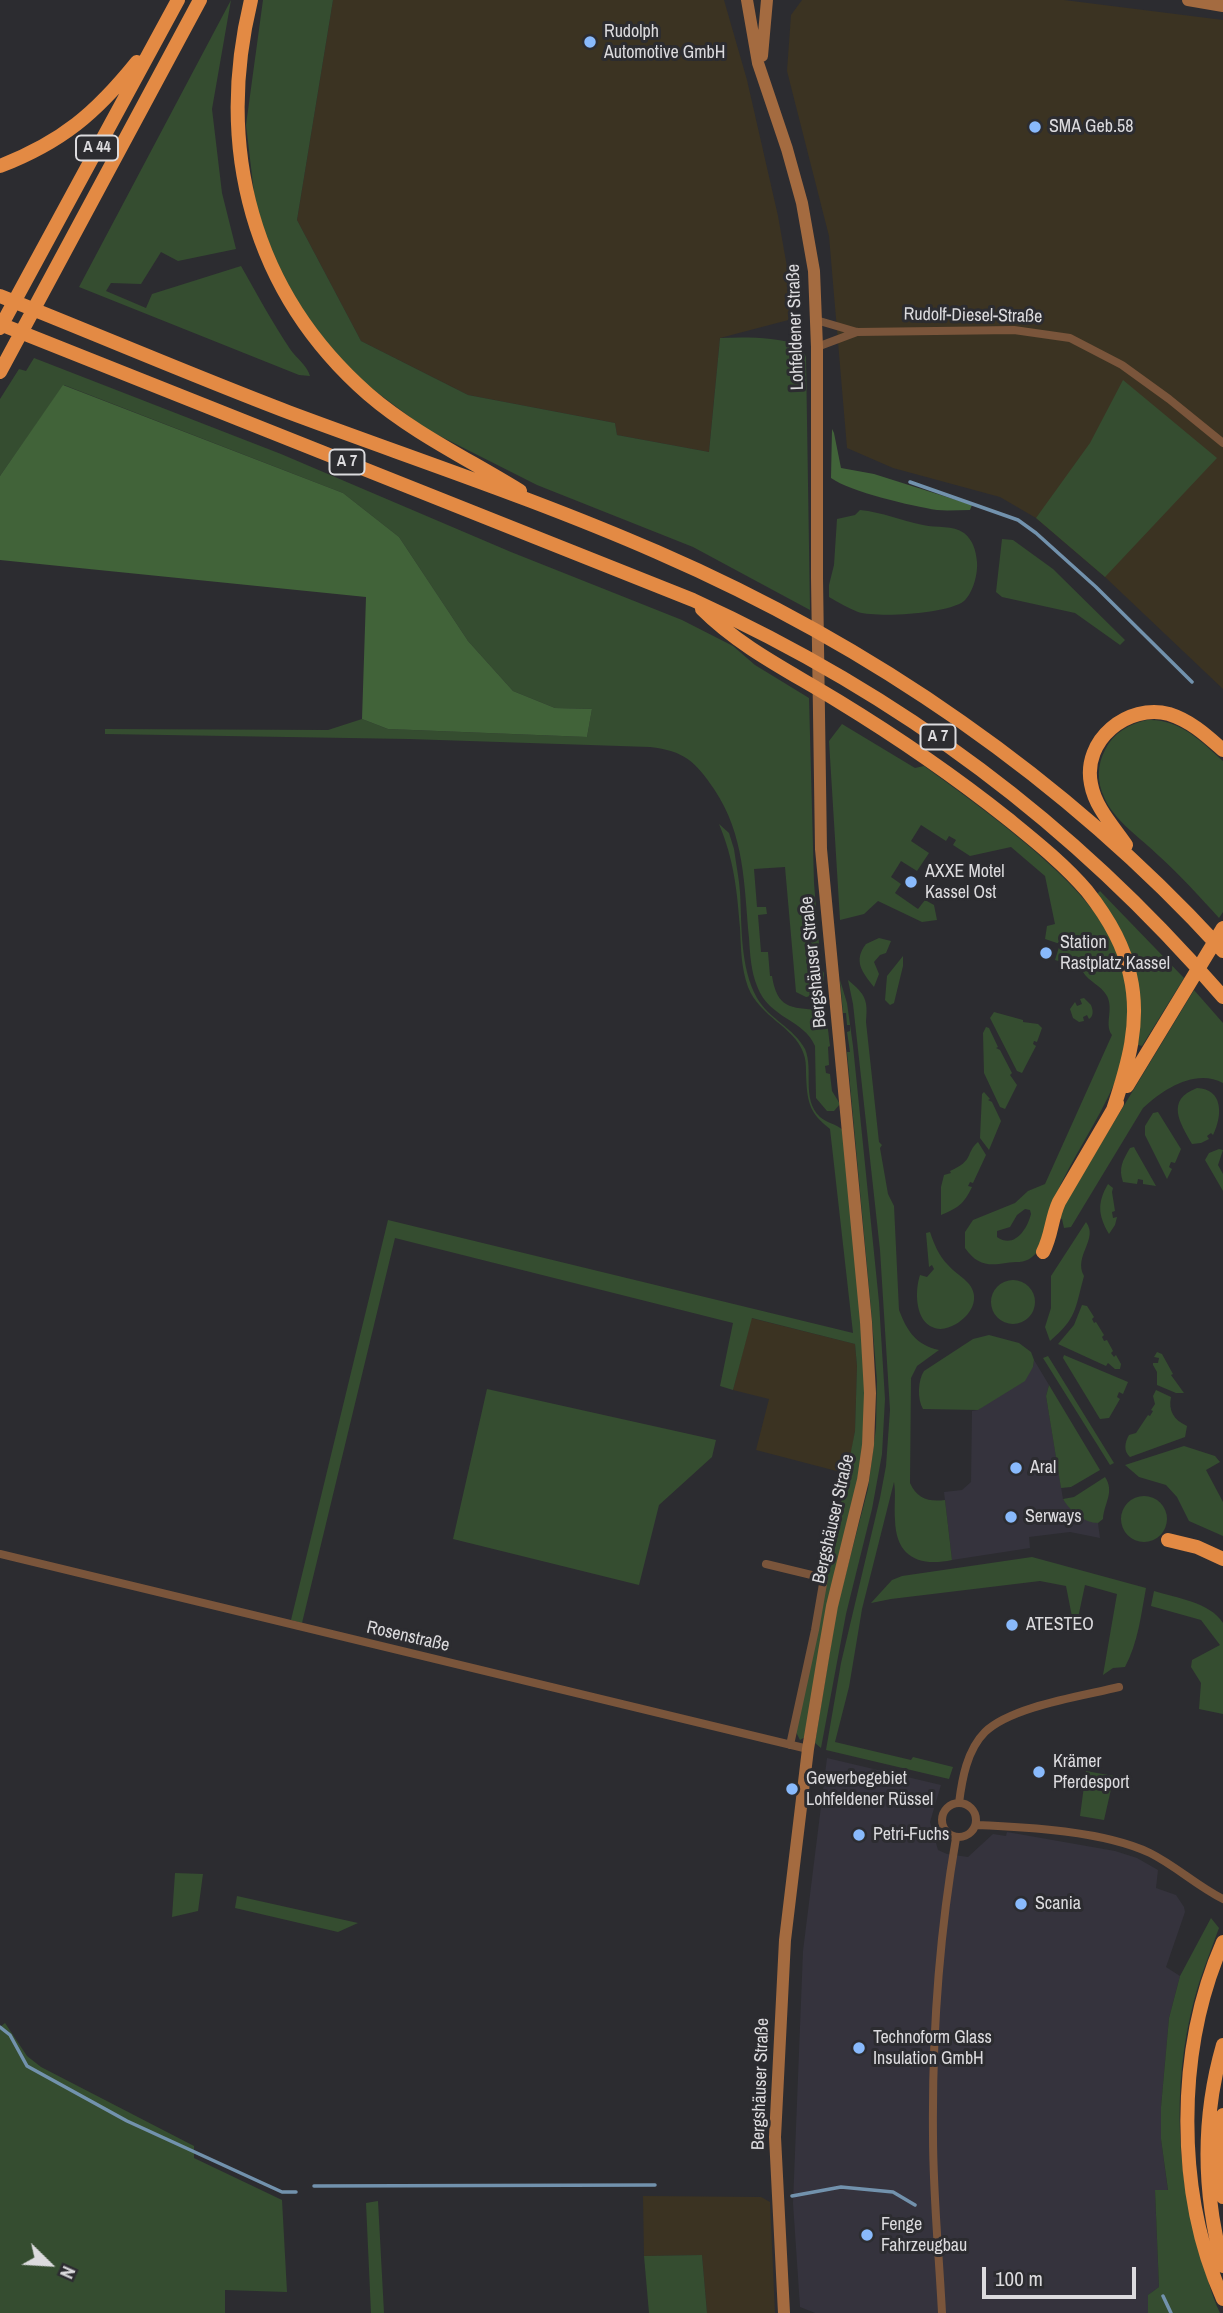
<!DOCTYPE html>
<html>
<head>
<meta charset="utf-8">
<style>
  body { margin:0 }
  #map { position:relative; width:1223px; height:2313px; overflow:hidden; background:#2c2c30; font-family:"Archivo Narrow",sans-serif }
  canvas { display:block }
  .north { position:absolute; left:14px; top:2229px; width:70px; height:70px; -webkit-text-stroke:5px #2c2c30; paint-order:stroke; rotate:114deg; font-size:19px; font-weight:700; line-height:28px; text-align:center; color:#dcdbde }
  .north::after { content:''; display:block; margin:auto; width:24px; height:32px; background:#dcdbde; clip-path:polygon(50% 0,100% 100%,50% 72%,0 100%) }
  .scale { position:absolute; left:982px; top:2267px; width:154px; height:32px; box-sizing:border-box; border:4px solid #dcdbde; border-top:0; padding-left:9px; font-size:21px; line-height:24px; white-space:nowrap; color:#dcdbde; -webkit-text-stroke:5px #2c2c30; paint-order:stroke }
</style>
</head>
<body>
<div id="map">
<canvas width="1223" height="2313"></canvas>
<div class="north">N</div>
<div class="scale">100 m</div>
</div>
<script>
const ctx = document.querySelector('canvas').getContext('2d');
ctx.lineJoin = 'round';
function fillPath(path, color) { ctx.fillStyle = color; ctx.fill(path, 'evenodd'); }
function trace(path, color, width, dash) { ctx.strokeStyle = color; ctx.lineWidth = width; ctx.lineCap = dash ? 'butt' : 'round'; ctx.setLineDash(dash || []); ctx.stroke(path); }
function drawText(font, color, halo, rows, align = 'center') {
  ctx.font = font + ' "Archivo Narrow",sans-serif'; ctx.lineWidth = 6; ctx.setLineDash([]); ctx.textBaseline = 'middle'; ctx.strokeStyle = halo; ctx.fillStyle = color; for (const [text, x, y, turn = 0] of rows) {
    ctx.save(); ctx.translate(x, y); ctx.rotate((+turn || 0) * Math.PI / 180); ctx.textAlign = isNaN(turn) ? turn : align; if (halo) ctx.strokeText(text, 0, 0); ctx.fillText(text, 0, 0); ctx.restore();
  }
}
fillPath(new Path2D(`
  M1034 1360 1049 1385 1046 1396 1063 1499 1070 1508 1083 1518 1098 1523 1100 1538 1070 1532 1029 1537 1030 1548 952 1560 944 1492 962 1490 971 1482 972 1411 978 1410 1033 1367Z
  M827 1758 941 1785 930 1822 938 1850 947 1854 968 1857 993 1834 1006 1836 1007 1832 1115 1851 1137 1858 1158 1870 1156 1888 1176 1895 1184 1907 1185 1912 1166 1967 1180 1976 1169 2018 1161 2107V2139L1168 2191H1155L1159 2287 1148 2295V2313H815L800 2307 793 2203 803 1951Z`), '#35333d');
fillPath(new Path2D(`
  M333 0H724L747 80 778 216 796 318 720 338 709 452 617 435 615 423 468 395 361 341 297 220Z
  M802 0H1064L1223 20V689L1105 577 1036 518 1000 497 893 468 847 448 829 236 787 71 791 15Z
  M751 1318 855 1344 857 1366 855 1431 848 1474 756 1450 769 1399 733 1390Z
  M643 2196 761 2197 770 2202 775 2313H707L702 2255 644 2256Z`), '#3b3322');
fillPath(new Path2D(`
  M231 0 212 109 222 193 236 249 178 261 161 252 141 284 111 283 106 291 146 308 152 294 241 266C257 294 272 322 290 349 296 358 307 365 310 376L299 375 79 287Z
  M263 0H333L297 220 361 341 468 395 615 423 617 435 709 452 720 338C747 337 774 337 800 345L806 357 810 610 693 547 537 485 426 429 359 379 323 341 276 269 255 201 246 125Z
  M34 358 281 454 511 552 682 620 733 646 755 665 809 698 814 883 821 969 824 973V984L817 995 806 997 796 992 785 867 754 869 757 907H766L767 914 758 915 761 952H768L770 976H772C777 1008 790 1008 819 1010 829 1021 828 1032 830 1046L828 1047 829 1065 825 1066 826 1073 830 1074 832 1091 840 1104 834 1111H827L816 1098 815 1046C804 1019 769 1019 757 986 751 971 750 954 749 938 744 885 745 835 714 789 695 761 684 751 650 747L409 739 105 734V729L328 730 362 719 388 729 587 737 592 709 555 708 513 691 468 641 399 537 343 493 64 385 0 476V399L19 369 26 371Z
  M1123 380 1217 458 1105 577 1036 518 1090 443Z
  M860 510C882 512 902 521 923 525 937 528 953 525 964 533 973 540 976 551 977 562 978 574 973 593 964 601 948 614 878 618 858 612 848 608 839 603 829 597V585L834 565 837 519 855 515Z
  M1002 539 1013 540 1053 569 1125 640 1120 645 1075 613 1002 597 996 592Z
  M1147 720C1179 718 1201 741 1223 761V912L1219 918C1200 897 1180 875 1159 856 1141 838 1114 821 1104 797 1097 782 1097 765 1105 750 1113 733 1129 724 1147 720Z
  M842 724 915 768 924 766C978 805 1078 876 1108 933 1132 978 1135 1034 1115 1082 1098 1122 1071 1159 1054 1199 1046 1218 1049 1244 1032 1257 1024 1264 1015 1261 1006 1263 988 1266 977 1265 965 1248V1232L973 1220 1015 1203 1028 1191 1045 1184 1112 1035C1104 1024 1114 1010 1107 996 1101 985 1089 982 1083 972L1062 966V962L1055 960 1060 944 1045 939 1047 926 1055 924 1045 876 1011 847 970 856 953 845 956 840 949 836 946 841 921 825 911 841 929 853 917 871 901 861 891 877 901 884 895 893 918 909 925 900 934 905 937 920 922 922 878 901 864 914 840 920 829 741ZM1025 1209 1030 1210 1031 1214C1027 1230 1014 1249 997 1237V1231L1010 1227 1017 1215Z
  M719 824 729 833 734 849C736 864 739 878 740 892 742 927 740 967 757 998 769 1019 794 1028 805 1049 814 1070 801 1099 820 1117 827 1123 836 1124 843 1130L857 1274 866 1395 860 1472 805 1737 800 1740 796 1732 855 1431 857 1366 855 1344 752 1318 733 1390 720 1386 733 1323 395 1238 302 1623 291 1620 388 1220 853 1333 830 1129C808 1112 807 1100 806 1073 806 1066 806 1059 803 1052 794 1027 760 1017 748 987 741 968 741 948 740 928 737 890 734 860 719 824Z
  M1100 891 1184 978 1142 1046 1138 1045 1140 1018 1096 895Z
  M879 938 891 941 886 953 880 955 874 962 879 974 874 987C862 972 853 961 866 944Z
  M903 956V966L894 1003 890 1005 885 1000 887 976Z
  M840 980 847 1003 853 1046 879 1302 885 1399 882 1454 872 1509 846 1614 821 1748 815 1743 837 1607 868 1489 876 1428 877 1381 872 1320 847 1052H850L847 1032 850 1031V1025H847L846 1013H843Z
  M848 980C866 995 868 1000 866 1022L879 1142 882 1145 880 1148 888 1194 894 1206 899 1310C907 1331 916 1345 939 1350L917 1366 911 1378 910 1483C917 1499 929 1502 945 1500L952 1560C919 1567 896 1557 895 1520 894 1507 896 1493 894 1482L862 1609 849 1687 835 1742 911 1760 913 1757 953 1767 949 1779 826 1750 841 1663 880 1498 886 1466 890 1410 880 1250 853 1004Z
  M1194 990 1223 1023V1083C1196 1068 1163 1089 1143 1108L1071 1227 1064 1228 1062 1219 1059 1218 1060 1211Z
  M1084 998 1091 1005C1093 1010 1094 1016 1089 1019L1087 1015 1083 1017 1084 1021 1079 1022 1073 1018 1070 1009 1075 1002 1077 1006 1082 1004 1080 999Z
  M994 1012 1023 1020V1022L1038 1024 1042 1028 1037 1042 1034 1041 1033 1044 1036 1046 1022 1073 1017 1071 990 1018Z
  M986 1027 989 1028 998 1047 996 1048 1000 1050 1012 1073 1010 1075 1017 1085 1005 1109 1000 1107 984 1073 983 1033Z
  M1197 1088C1223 1089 1223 1115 1213 1135L1211 1133 1207 1136 1209 1139 1201 1143 1192 1144C1180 1123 1165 1100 1197 1088Z
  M984 1092 990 1099 988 1100 992 1102 1001 1121 989 1150 980 1138 982 1094Z
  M1158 1112 1181 1149 1175 1163 1171 1162 1169 1167 1172 1169 1167 1179 1145 1135V1126L1153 1113Z
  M978 1142 986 1155 973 1183 970 1182 968 1186 972 1187C964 1204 958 1208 941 1215V1187L944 1175 951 1173 950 1171C975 1160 965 1153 978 1142Z
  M1134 1147 1135 1149 1156 1186 1143 1184V1180L1138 1179 1137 1184 1123 1182C1118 1168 1123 1160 1130 1148Z
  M1219 1149 1223 1150 1218 1165 1223 1174V1191L1205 1160 1209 1153Z
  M1108 1184 1113 1188 1112 1192 1115 1211 1112 1212 1113 1218 1117 1217 1115 1225 1109 1234C1098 1215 1097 1203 1108 1184Z
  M1086 1222C1099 1239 1073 1256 1084 1276 1075 1309 1077 1318 1050 1341L1045 1327 1051 1308V1276Z
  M930 1232C934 1244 939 1256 948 1265 954 1272 963 1277 969 1284 981 1299 970 1316 956 1324 947 1329 939 1331 930 1326 915 1317 915 1290 920 1275L927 1277 934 1269 932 1265 929 1267 926 1233Z
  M991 1302a22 22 0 1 1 44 0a22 22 0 1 1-44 0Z
  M1082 1305 1087 1306 1094 1317 1092 1319 1094 1323 1096 1322 1104 1335 1102 1337 1104 1341 1107 1340 1113 1351 1111 1353 1114 1357 1116 1355 1121 1364 1120 1369H1115L1108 1363 1106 1366 1058 1344 1074 1325Z
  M989 1335 1019 1343 1031 1352 1034 1360 1033 1367 1025 1381 978 1410 923 1409C917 1399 918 1380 924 1371L973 1339Z
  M1157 1352 1162 1354 1173 1374 1171 1375 1184 1393H1176L1157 1385V1372L1153 1365V1363H1158L1159 1358 1154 1357Z
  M1064 1355 1128 1382 1123 1394 1119 1392 1117 1397 1120 1399 1109 1418 1100 1419 1063 1358Z
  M1048 1356 1114 1463 1110 1465 1043 1358Z
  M1049 1385 1100 1470 1071 1487 1061 1488 1046 1396Z
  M487 1389 716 1440 712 1457 659 1505 639 1585 453 1539Z
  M1156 1390 1171 1397C1168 1411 1174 1420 1187 1426L1185 1437 1130 1457C1123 1451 1125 1442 1129 1435L1136 1433 1148 1415 1150 1416 1153 1411 1151 1410 1155 1404 1153 1396Z
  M1184 1446 1215 1456 1220 1462 1206 1470 1223 1502V1536L1189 1521 1177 1497 1166 1485 1139 1477 1125 1465Z
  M1105 1477C1115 1492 1104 1503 1103 1519L1098 1523C1084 1523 1070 1511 1063 1499L1074 1497Z
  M1121 1519a23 23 0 1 1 46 0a23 23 0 1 1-46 0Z
  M1032 1557 1146 1588C1141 1615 1138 1643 1125 1667L1113 1668 1103 1675 1117 1594 1085 1585 1075 1632 1066 1586 1040 1581 891 1599 871 1603 892 1580 902 1576Z
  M1154 1591C1176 1598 1210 1602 1223 1623V1714L1199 1709 1201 1683 1191 1667 1192 1660 1220 1645 1201 1620 1151 1606Z
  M1086 1771 1114 1776 1104 1820 1080 1816Z
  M175 1873 203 1874 198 1911 172 1917Z
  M237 1896 358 1923 338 1932 235 1908Z
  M1211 1918 1219 1928C1212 1947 1205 1965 1199 1983 1172 2070 1174 2166 1200 2252 1206 2273 1211 2294 1220 2313H1148V2295L1159 2287 1155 2190H1168L1161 2139V2107L1169 2018 1180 1976Z
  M5 2023 27 2056 41 2067 194 2146V2158L282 2200 287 2292 225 2290V2313H0V2027Z
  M378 2201 384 2313H371L366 2203Z
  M702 2255 707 2313H649L644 2256Z`), '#354d30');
fillPath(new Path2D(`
  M63 385 343 493 399 537 468 641 513 691 555 708 592 709 587 737 388 729 362 719 366 597 0 560V476Z
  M832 429 834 433 841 468 874 474 972 505 970 510C959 510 947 511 937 510 912 506 850 492 831 478Z`), '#416339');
trace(new Path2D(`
  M910 482 1018 520 1036 533 1096 587 1192 682
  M0 2027 10 2035 27 2066 127 2121 282 2192H296
  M314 2186 655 2185
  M792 2196 841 2187 893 2192 915 2205
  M1163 2296 1171 2313`), '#7292ad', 3.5);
trace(new Path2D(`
  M816 320 857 332 1014 330 1070 338 1122 365 1169 399 1223 443
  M817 347 857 332
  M0 1554 808 1749
  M766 1564 824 1578 815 1630 790 1745
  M942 1820a17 17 0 1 1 34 0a17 17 0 1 1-34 0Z
  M959 1803C962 1779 967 1750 985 1732 1012 1706 1083 1696 1119 1687
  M976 1825C1027 1827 1104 1831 1150 1853 1176 1866 1197 1886 1223 1899
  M942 2313C939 2254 933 2195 933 2136 932 2036 939 1936 956 1838`), '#7a553b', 8);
trace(new Path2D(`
  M747 0 758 63 787 149 802 203 814 271 817 347V578L821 849 866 1322 870 1393 868 1445 863 1480 832 1606 824 1652 808 1749 785 1940 775 2137 784 2313
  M1188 0 1223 6
  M762 56 767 0`), '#a46b40', 12);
trace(new Path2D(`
  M251 0C215 148 252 292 368 394 413 433 470 460 520 491
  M0 166C62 142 96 113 137 62
  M0 296C96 334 191 375 288 412 411 458 536 499 657 552 871 645 1066 779 1223 951
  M0 324 693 600C901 695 1074 824 1223 997
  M0 328 178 0
  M0 372 200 0
  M702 609C741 648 791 672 838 701 897 737 954 776 1008 819 1035 841 1064 864 1087 891 1106 915 1124 944 1130 975 1141 1022 1128 1065 1113 1110
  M1126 845C1113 826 1095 807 1091 784 1082 740 1128 703 1169 714 1191 721 1206 735 1223 750
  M1127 1086 1223 928
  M1043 1252C1052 1235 1051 1219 1059 1202L1117 1103
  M1168 1540 1197 1547 1223 1559
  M1223 1942C1176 2049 1175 2192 1223 2299
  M1223 2045C1202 2118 1203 2193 1223 2266
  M1223 2115 1221 2150 1223 2197`), '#e38a44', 14);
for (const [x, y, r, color] of [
  [590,42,7,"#89bafc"],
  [1035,127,7,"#89bafc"],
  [911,882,7,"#89bafc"],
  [1046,953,7,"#89bafc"],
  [1016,1468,7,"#89bafc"],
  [1011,1517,7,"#89bafc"],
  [1012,1625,7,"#89bafc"],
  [1039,1772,7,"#89bafc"],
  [792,1789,7,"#89bafc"],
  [859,1835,7,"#89bafc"],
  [1021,1904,7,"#89bafc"],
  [859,2048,7,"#89bafc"],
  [867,2235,7,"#89bafc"]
]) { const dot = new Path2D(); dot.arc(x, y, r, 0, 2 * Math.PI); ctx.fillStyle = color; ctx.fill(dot); trace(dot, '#2c2c30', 2.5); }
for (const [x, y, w] of [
  [97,148,42],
  [347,462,35],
  [938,737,35]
]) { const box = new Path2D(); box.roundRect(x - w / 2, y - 12.5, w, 25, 5); ctx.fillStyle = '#2c2c30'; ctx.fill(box); trace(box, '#dcdbde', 2); }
drawText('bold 16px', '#dcdbde', null, [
  ["A 44",97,148],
  ["A 7",347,462],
  ["A 7",938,737]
]);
drawText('18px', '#dcdbde', '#2c2c30', [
  ["Rudolph",604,32],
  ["Automotive GmbH",604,53],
  ["SMA Geb.58",1049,127],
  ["AXXE Motel",925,872],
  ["Kassel Ost",925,893],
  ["Station",1060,943],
  ["Rastplatz Kassel",1060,964],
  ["Aral",1030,1468],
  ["Serways",1025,1517],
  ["ATESTEO",1026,1625],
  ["Krämer",1053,1762],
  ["Pferdesport",1053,1783],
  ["Gewerbegebiet",806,1779],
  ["Lohfeldener Rüssel",806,1800],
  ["Petri-Fuchs",873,1835],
  ["Scania",1035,1904],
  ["Technoform Glass",873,2038],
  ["Insulation GmbH",873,2059],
  ["Fenge",881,2225],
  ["Fahrzeugbau",881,2246]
], 'left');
drawText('18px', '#dcdbde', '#2c2c30', [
  ["Rudolf-Diesel-Straße",973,316,1],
  ["Lohfeldener Straße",796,327,-92],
  ["Bergshäuser Straße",814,962,-96],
  ["Bergshäuser Straße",834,1519,-77],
  ["Rosenstraße",408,1637,13],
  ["Bergshäuser Straße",761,2084,-88]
]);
</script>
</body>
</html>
